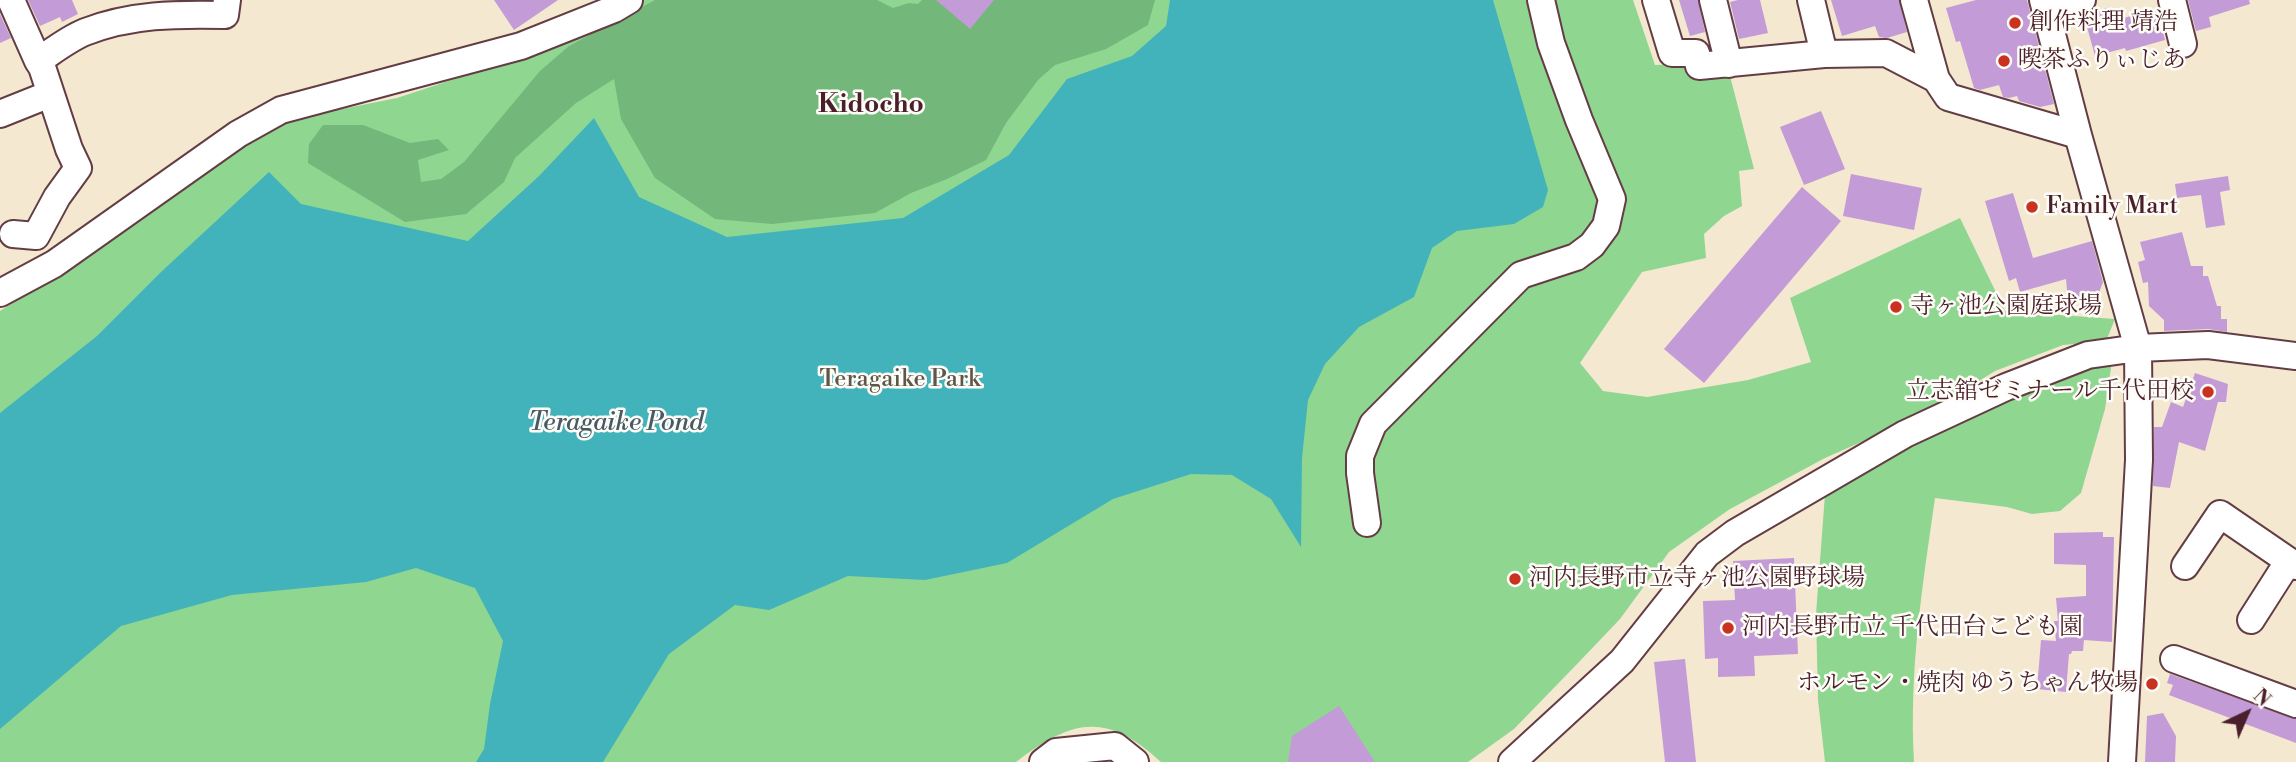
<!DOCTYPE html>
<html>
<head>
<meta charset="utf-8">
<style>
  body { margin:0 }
  #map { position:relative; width:2296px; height:762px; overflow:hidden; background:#f4e8d1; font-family:"Libre Bodoni",serif }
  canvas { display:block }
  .north { position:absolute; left:2212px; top:678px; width:70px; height:70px; -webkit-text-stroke:5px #fdfcf7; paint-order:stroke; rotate:44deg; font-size:19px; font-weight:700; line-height:28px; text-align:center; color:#4a1f2b }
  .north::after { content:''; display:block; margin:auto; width:24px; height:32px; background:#4a1f2b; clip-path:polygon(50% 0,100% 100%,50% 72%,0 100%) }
</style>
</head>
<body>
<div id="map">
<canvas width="2296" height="762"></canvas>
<div class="north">N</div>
</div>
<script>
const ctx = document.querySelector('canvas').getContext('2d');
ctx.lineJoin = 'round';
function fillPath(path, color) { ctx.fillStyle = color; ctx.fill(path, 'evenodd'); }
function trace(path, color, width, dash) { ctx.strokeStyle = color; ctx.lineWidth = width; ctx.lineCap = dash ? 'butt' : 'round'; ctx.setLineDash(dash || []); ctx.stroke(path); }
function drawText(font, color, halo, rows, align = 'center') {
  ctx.font = font + ' "Libre Bodoni","Noto Serif JP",serif'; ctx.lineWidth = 5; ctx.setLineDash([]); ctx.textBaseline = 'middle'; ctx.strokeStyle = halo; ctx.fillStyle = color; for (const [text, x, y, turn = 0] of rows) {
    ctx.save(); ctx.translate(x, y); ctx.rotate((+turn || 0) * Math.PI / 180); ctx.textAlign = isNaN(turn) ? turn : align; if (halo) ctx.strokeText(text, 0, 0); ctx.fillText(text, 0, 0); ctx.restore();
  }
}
fillPath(new Path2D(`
  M643 0H1633L1655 65 1685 64 1729 72 1754 169 1739 171 1742 206 1724 216 1704 234 1706 258 1642 272 1580 363 1603 391 1647 397 1748 380 1811 362 1790 298 1960 218 2005 311 2115 319 2106 341 2063 345 1995 371 1931 411 1825 458 1730 509 1669 552 1620 619 1579 662 1514 729 1468 762H1161C1106 711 1072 719 1016 762H0V311L102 245 238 146 292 119 397 98 506 62 620 14Z
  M2112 361 2105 409 2081 493 2060 511 2032 514 2007 507 1935 498C1922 589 1909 670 1914 762H1825L1818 700 1816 614 1825 494 1861 476 1915 441 2076 367Z`), '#8fd691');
fillPath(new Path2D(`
  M655 0H877L893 8 909 3 918 4 922 0H1155L1148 25 1106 49 1055 65 1038 80 1006 123 986 160 947 179 911 193 875 213 772 224 715 219 655 178 621 119 614 79 576 103 515 158 504 182 466 214 405 222 308 163 309 144 323 125H363L410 143 438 139 449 150 418 160 421 182 441 179 464 162 540 71 569 46Z`), '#73b77b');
fillPath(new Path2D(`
  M1170 0H1493L1548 190 1543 207 1514 224 1457 231 1432 248 1414 297 1359 327 1325 364 1308 400 1302 458 1301 547 1271 499 1232 475 1191 474 1113 499 1007 563 925 580 848 576 769 610 735 605 669 654 603 762H476L484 749 490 704 503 641 475 588 416 568 366 582 232 595 121 626 0 729V413L97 336 160 273 269 172 301 204 468 241 539 176 594 118 639 197 727 237 903 218 1009 155 1067 79 1132 56 1166 26Z`), '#43b3bb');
fillPath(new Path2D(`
  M28 0H72L78 14 62 22 60 17 40 26Z
  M494 0H558L514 30Z
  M936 0H994L970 29Z
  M1679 0H1698L1705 32 1690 36Z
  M1738 0H1760L1768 33 1739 39 1730 2Z
  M1831 0H1899L1907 32 1887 38 1879 37 1875 26 1842 36Z
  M1976 0H2027L2054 104 2040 107 2019 101 2017 96 2009 98 2003 97 1999 85 1980 90 1974 88 1960 41 1956 42 1946 8Z
  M2188 0H2249L2250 4 2209 17 2211 27 2196 31Z
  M2109 7 2113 21 2157 9 2165 40 2126 51 2125 48 2095 56 2084 16Z
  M0 14 11 38 0 43Z
  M1821 111 1845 169 1804 185 1780 127Z
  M1851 174 1922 188 1914 230 1843 216Z
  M2228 176 2230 190 2220 192 2225 225 2206 228 2201 195 2177 198 2175 184Z
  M1802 187 1841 221 1704 383 1664 349Z
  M2013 193 2033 258 2092 241 2103 282 2097 298 2068 301 2066 279 2020 292 2016 278 2009 281 1985 201Z
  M2182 232 2191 266H2203V276H2208L2217 306H2221V319H2227V332L2208 329 2164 331V320L2149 306 2148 282 2143 283 2138 262 2145 260 2140 242Z
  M2195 373 2228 384 2226 402H2218L2205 451 2179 442 2170 488 2153 486 2154 427H2162L2171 402 2183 407Z
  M2103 532V537H2114L2112 642 2084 640 2083 651H2072L2071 654H2069L2066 692 2037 689 2041 640 2056 641 2054 621H2058L2056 598 2086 596V565L2054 564V533Z
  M1794 558 1798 654 1754 656 1755 676 1718 677V658L1705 659 1703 601 1735 600 1733 561Z
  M1685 659 1696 762H1665L1654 662Z
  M2170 674 2296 719V743L2169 695 2173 685 2167 683Z
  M1339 706 1375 762H1288L1292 736Z
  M2163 713 2176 736 2175 762H2145L2147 716Z`), '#c39bd7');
const minor = new Path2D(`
  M11 0 38 61C53 51 68 39 85 32 131 14 176 14 225 15L227 0
  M1656 0 1672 53H1696L1699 66 1824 54 1886 53 1936 79 1948 97 2078 135
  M1713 0 1729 64
  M1811 0 1824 54
  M1914 0 1936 79
  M2043 0 2078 135 2138 348 2139 460 2122 762
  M2172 0 2183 44
  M2046 11 2082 0
  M0 114 50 94
  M13 234 36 236 57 197 78 168 69 149 42 67 38 61
  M0 293 54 264 238 134 281 110 521 46 614 9 629 0
  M1367 523 1360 473V456L1373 424 1521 275 1576 257 1592 245 1606 226 1612 199 1579 120 1551 43 1541 0
  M2185 566 2220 514 2296 566
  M2251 620 2288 562
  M2174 659 2296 704
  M1043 762 1056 752 1115 746 1135 762
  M1512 762 1622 661 1707 554 1735 533 1905 434 2006 387 2088 355 2138 348 2208 345 2296 356`);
trace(minor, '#643d44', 30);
trace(minor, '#fff', 26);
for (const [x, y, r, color] of [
  [2015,23,7,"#c8321e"],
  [2004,61,7,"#c8321e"],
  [2032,207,7,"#c8321e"],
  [1896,307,7,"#c8321e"],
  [2208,392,7,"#c8321e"],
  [1515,579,7,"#c8321e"],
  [1728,628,7,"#c8321e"],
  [2152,684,7,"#c8321e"]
]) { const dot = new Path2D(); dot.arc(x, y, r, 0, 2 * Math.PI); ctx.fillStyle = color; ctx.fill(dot); trace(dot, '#fdfcf7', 2.5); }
drawText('24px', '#4a1f2b', '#fdfcf7', [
  ["創作料理 靖浩",2029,23],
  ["喫茶ふりぃじあ",2018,61],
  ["Family Mart",2046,207],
  ["寺ヶ池公園庭球場",1910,307],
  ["立志舘ゼミナール千代田校",2194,392,"right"],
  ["河内長野市立寺ヶ池公園野球場",1529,579],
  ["河内長野市立 千代田台こども園",1742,628],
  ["ホルモン・焼肉 ゆうちゃん牧場",2138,684,"right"]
], 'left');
drawText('24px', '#5f564a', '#fdfcf7', [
  ["Teragaike Park",900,380]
]);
drawText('bold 26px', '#4a1f2b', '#fdfcf7', [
  ["Kidocho",871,106]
]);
drawText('italic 26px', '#475a65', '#fdfcf7', [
  ["Teragaike Pond",616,424]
]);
</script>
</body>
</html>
